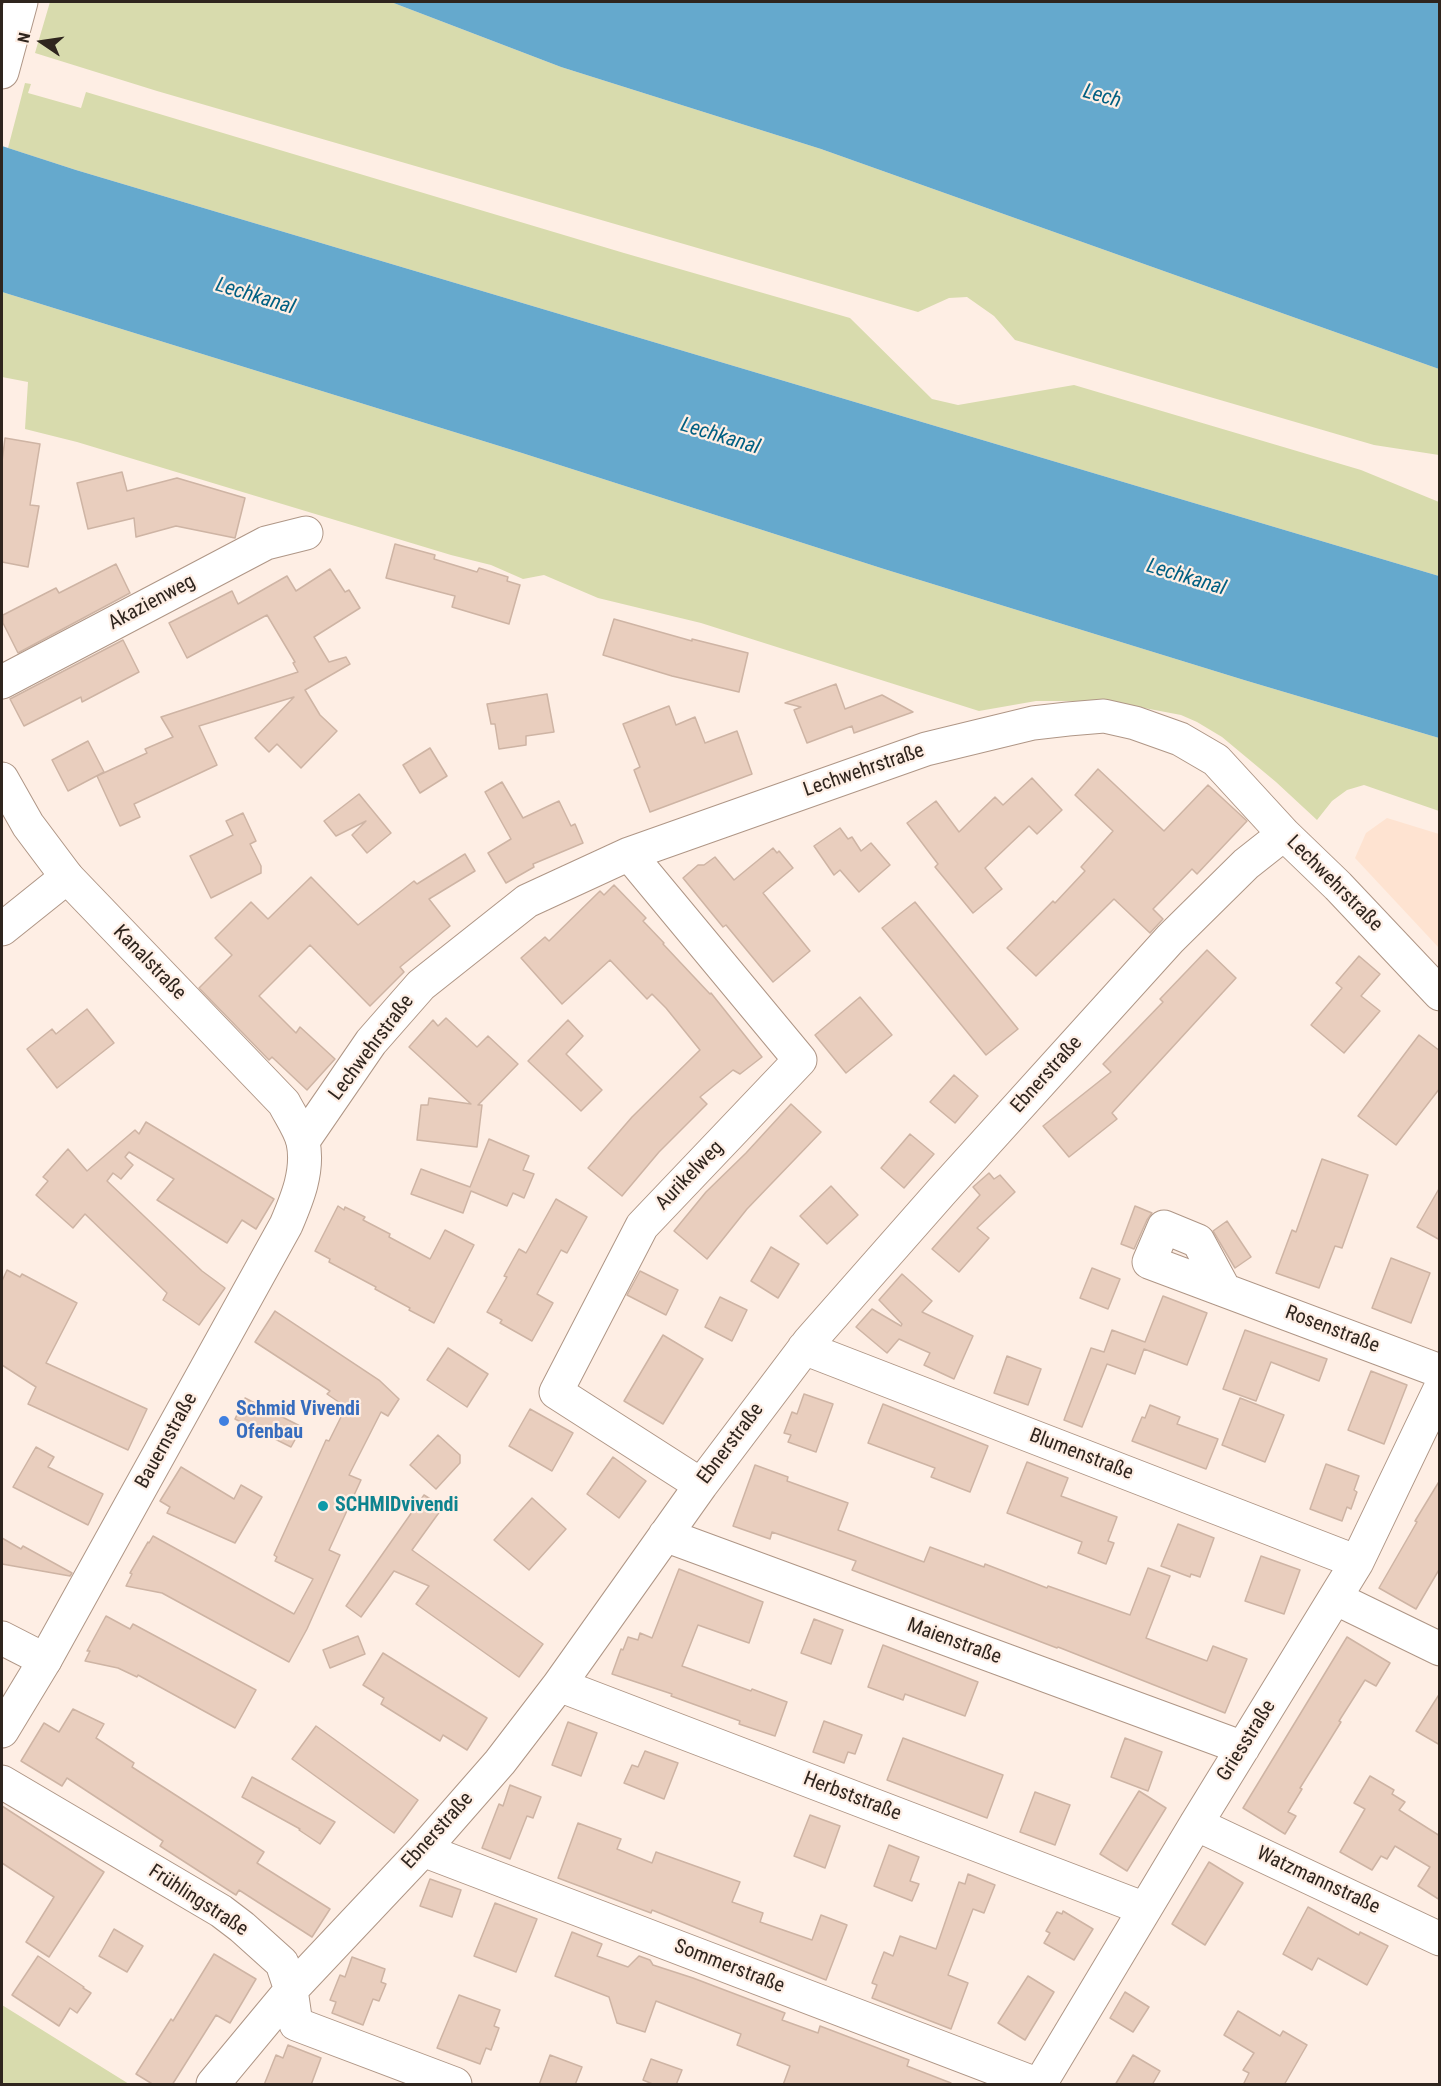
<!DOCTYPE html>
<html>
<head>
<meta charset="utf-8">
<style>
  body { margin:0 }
  #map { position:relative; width:1441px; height:2086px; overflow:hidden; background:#feeee4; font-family:"Roboto Condensed",sans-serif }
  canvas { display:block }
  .frame { position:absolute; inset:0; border:3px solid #2f251e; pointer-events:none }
  .north { position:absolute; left:12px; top:12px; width:60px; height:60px; -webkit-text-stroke:4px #feeee4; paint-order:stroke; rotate:283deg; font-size:16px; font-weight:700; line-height:24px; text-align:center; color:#2f251e }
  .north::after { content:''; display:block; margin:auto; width:21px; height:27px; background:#2f251e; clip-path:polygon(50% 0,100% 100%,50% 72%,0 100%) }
</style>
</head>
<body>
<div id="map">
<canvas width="1441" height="2086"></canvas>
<div class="frame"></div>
<div class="north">N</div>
</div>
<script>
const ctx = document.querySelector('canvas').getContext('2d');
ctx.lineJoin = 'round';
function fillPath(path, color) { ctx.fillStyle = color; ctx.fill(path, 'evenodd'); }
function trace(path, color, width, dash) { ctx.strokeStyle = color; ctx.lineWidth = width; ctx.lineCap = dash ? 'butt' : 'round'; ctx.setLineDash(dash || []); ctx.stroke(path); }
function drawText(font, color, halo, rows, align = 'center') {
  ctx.font = font + ' "Roboto Condensed",sans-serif'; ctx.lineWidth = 4.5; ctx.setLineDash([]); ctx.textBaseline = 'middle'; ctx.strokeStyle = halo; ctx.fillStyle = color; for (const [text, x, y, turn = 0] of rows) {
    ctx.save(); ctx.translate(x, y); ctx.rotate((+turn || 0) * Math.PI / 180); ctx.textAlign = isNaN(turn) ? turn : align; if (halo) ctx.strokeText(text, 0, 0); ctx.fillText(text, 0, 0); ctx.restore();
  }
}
fillPath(new Path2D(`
  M1387 818 1439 834V948L1355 858 1366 833Z`), '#fee3d1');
fillPath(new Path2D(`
  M50 2H391L561 67 821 149 1439 369V455L1374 445 1015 340 994 316 967 297 949 298 918 312 157 91 35 53Z
  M25 83 31 84 28 93 81 108 86 92 624 253 850 318 932 399 958 405 1074 385 1361 470 1439 502V576L76 170 8 148Z
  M2 292 522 453 884 569 1244 680 1439 738V811L1364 785 1347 790 1332 801 1317 820 1276 782 1222 737 1197 722 1181 715 1118 703 1088 701H1036L979 711 701 623 598 598 544 575 523 579 491 565 451 555 77 442 25 429 28 382 2 377Z
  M2 2005 129 2084H2Z`), '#d8dbad');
fillPath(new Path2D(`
  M391 2H1439V369L821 149 561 67Z
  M2 146 76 170 1439 576V738L1244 680 884 569 522 453 2 292Z`), '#65a9cd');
const building = new Path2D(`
  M5 438 40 444 30 505 39 506 28 567 2 562V462Z
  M122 472 127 491 177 478 245 498 235 538 176 526 136 537 134 518 88 529 77 483Z
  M395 544 435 555 434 559 477 572 479 568 508 577 507 581 520 585 509 624 452 607 455 596 386 578Z
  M116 564 130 593 18 653 3 623V615L56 588 59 593Z
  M330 569 345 592 349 590 360 608 314 637 329 662 346 657 350 664 305 690 320 715 337 731 301 768 277 744 269 752 255 738 294 697 199 726 217 765 134 804 140 817 120 826 97 776 147 753 145 749 173 737 161 717 298 672 293 663 295 662 267 615 187 658 169 623 232 591 238 604 287 576 296 591Z
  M614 619 692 641V639L748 653 739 692 672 676 603 655Z
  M123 640 139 672 82 702 81 697 24 726 10 699Z
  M836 684 845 709 882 695 913 712 854 733 852 726 807 743 794 710 801 707 785 703Z
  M547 694 554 732 526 736V745L499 749 495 724H491L487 704Z
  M669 706 676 725 695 717 705 743 737 731 752 774 650 812 634 770 640 767 623 724Z
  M88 741 104 772 68 791 52 760Z
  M430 748 447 776 420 793 403 765Z
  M1098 769 1164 831 1208 785 1247 821 1197 874 1192 869 1153 909 1163 919 1150 933 1114 899 1036 976 1007 948 1053 901 1055 903 1085 871 1081 867 1113 831 1075 795Z
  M1032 778 1062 810 1037 834 1029 826 985 868 1002 889 973 913 935 867 938 864 907 823 936 801 959 832 995 797 1003 805Z
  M502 782 523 818 559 801 571 826 575 824 583 843 533 864 534 867 506 883 488 853 511 839 485 792Z
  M359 794 391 833 367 853 352 835 366 821 336 836 324 821Z
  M243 813 256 841 250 844 261 866V873L211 898 190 856 233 835 226 821Z
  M840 828 848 839 852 837 861 851 871 843 890 865 859 892 840 870 834 875 814 846Z
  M773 848 777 853 779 851 793 868 763 893 810 951 773 982 726 925 723 927 683 878 698 865H704L715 857 734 880Z
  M465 854 475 871 429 899 450 926 400 967 404 972 370 1006 310 945 259 996 296 1033 300 1027 335 1059 307 1090 272 1057 269 1060 199 988 232 955 215 938 251 902 268 919 311 877 358 925 414 881 417 884Z
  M614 885 646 918 643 921 664 943 663 944 710 994 711 993 762 1057 740 1074 733 1070 700 1097 707 1104 659 1152 622 1196 588 1168 632 1117 700 1050 666 1008 652 994 647 999 610 960 562 1004 521 958 545 937 549 941 600 891 604 895Z
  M915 902 1018 1029 986 1055 882 928Z
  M1207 950 1236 978 1112 1113 1117 1119 1069 1157 1043 1126 1111 1072 1103 1064 1163 1002 1160 999Z
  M1359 956 1380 974 1361 996 1380 1011 1344 1053 1311 1025 1342 988 1336 983Z
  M860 997 892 1035 846 1073 815 1035Z
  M87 1009 114 1043 57 1088 27 1049 52 1029 56 1034Z
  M446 1018 477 1047 488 1036 518 1064 478 1105H482L477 1147 417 1140 421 1105H428L429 1098 471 1104 409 1047 433 1020 438 1026Z
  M568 1020 583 1036 566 1054 602 1090 581 1111 528 1061Z
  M1419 1035 1440 1051V1088L1396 1145 1358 1116Z
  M954 1075 978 1096 955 1123 930 1102Z
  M791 1104 821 1132 747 1209 707 1259 674 1231 706 1192 746 1153Z
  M146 1122 274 1199 256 1229 242 1220 227 1243 157 1200 174 1179 129 1152 125 1157 133 1165 121 1179 113 1173 107 1181 202 1271 225 1288 199 1325 163 1300 167 1293 85 1214 73 1228 36 1195 48 1181 43 1177 68 1149 87 1171 135 1130 139 1134Z
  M910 1134 934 1154 904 1188 881 1168Z
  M489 1139 529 1156 523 1170 534 1174 524 1198 513 1193 507 1206 471 1191 463 1213 411 1194 421 1169 470 1187Z
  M1322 1159 1368 1175 1342 1248 1335 1246 1319 1288 1276 1273 1292 1230 1296 1232Z
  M989 1173 994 1179 1000 1175 1015 1192 977 1228 989 1238 959 1272 932 1249 980 1195 973 1187Z
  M831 1186 858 1215 827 1244 800 1216Z
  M1440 1187V1240L1417 1227Z
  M556 1199 587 1217 567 1253 561 1250 537 1294 553 1303 532 1341 500 1323 502 1320 487 1312 507 1277 504 1276 519 1249 526 1253Z
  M338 1206 344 1210 345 1207 365 1217 363 1220 390 1234 389 1237 430 1259 445 1230 474 1245 434 1323 409 1310 410 1308 375 1289 376 1287 329 1262 330 1259 315 1251Z
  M1135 1206 1152 1213 1147 1220 1134 1249 1121 1244Z
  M1227 1221 1251 1257 1235 1268 1213 1231Z
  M771 1247 799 1264 778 1298 751 1281Z
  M1391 1258 1430 1273 1411 1323 1372 1308Z
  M1092 1268 1120 1279 1108 1309 1080 1298Z
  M7 1270 20 1277 22 1274 77 1303 46 1363 147 1409 128 1450 28 1404 36 1387 2 1365V1281Z
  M640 1271 678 1290 666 1315 627 1295Z
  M902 1274 932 1301 922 1312 973 1336 954 1379 924 1365 930 1353 899 1339 887 1353 856 1327 872 1309 901 1326 902 1324 879 1300Z
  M1163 1296 1207 1313 1187 1365 1144 1349 1135 1374 1107 1364 1082 1427 1064 1420 1091 1348 1104 1352 1112 1330 1145 1342Z
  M720 1297 747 1310 732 1341 705 1327Z
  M275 1311 379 1380 399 1399 388 1416 381 1412 349 1475 361 1480 329 1550 340 1555 307 1629 289 1662 162 1593 126 1586 132 1574 130 1573 148 1542 149 1543 153 1536 294 1614 313 1579 275 1561 277 1557 274 1555 326 1440 329 1441 346 1407 327 1394 330 1391 255 1342Z
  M1245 1330 1327 1359 1319 1381 1271 1362 1256 1401 1223 1389Z
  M663 1335 703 1359 663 1424 624 1401Z
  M448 1348 488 1374 467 1407 427 1380Z
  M1007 1356 1041 1369 1028 1405 994 1393Z
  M1371 1371 1407 1385 1384 1444 1348 1430Z
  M804 1394 833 1404 816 1452 788 1442 791 1435 784 1433 792 1412 797 1414Z
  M245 1398 302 1427 291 1447 235 1419Z
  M1240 1398 1284 1415 1265 1462 1222 1445Z
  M883 1404 988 1446 970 1492 931 1477 935 1468 868 1443Z
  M1150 1405 1180 1417 1177 1424 1218 1439 1206 1469 1132 1441 1142 1417 1145 1418Z
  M530 1409 573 1433 552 1471 509 1446Z
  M438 1435 460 1455V1463L436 1489 410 1465Z
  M36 1447 54 1457 48 1467 103 1494 88 1525 13 1487Z
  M613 1457 646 1481 619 1518 587 1494Z
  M1027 1462 1068 1478 1061 1496 1117 1517 1108 1541 1114 1543 1106 1564 1078 1553 1082 1542 1007 1513Z
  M1326 1464 1359 1476 1354 1490 1357 1492 1351 1509 1347 1507 1342 1521 1310 1509Z
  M755 1465 788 1477 787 1481 848 1503 838 1530 924 1562 930 1547 984 1567 985 1564 1047 1588 1048 1586 1130 1615 1148 1568 1170 1576 1146 1638 1207 1661 1213 1646 1247 1659 1225 1713 1058 1647 1057 1648 852 1570 856 1561 772 1532 770 1539 733 1526Z
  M181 1467 234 1499 241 1485 262 1497 235 1543 167 1513 170 1507 160 1501Z
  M1440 1480V1568L1416 1609 1379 1588 1417 1522 1415 1521Z
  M424 1495 443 1507 412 1550 543 1644 519 1677 416 1604 429 1586 394 1571 361 1617 346 1606Z
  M532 1498 566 1529 529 1570 494 1540Z
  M1178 1524 1214 1538 1200 1577 1191 1574 1190 1577 1161 1566Z
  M2 1538 21 1549 23 1546 72 1573 70 1576 2 1564Z
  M1261 1556 1300 1570 1284 1614 1245 1601Z
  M679 1569 763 1602 749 1643 698 1625 682 1666 751 1691 752 1689 787 1702 775 1736 739 1724 740 1721 671 1696 672 1694 612 1674 621 1649 623 1650 628 1637 638 1640 640 1633 652 1638Z
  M106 1616 130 1629 133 1624 256 1690 235 1728 138 1675 137 1677 118 1668 85 1661 90 1651H87Z
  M814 1619 843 1630 831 1664 801 1653Z
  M358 1636 365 1654 330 1668 323 1650Z
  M1347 1637 1390 1663 1376 1686 1365 1680 1339 1721 1341 1722 1300 1788 1302 1789 1288 1812 1296 1816 1285 1834 1243 1808Z
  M883 1645 978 1682 965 1716 905 1694 903 1700 868 1687Z
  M383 1653 487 1718 467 1750 443 1735 440 1741 381 1704 384 1698 363 1685Z
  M1440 1693V1745L1416 1731Z
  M73 1709 104 1724 96 1738 134 1763 132 1767 264 1852 257 1863 330 1909 312 1937 239 1890 236 1895 160 1846 163 1841 67 1778 62 1786 21 1761 44 1723 59 1732Z
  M824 1721 862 1735 855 1754 848 1752 844 1763 813 1752Z
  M568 1722 597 1733 581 1776 552 1765Z
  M316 1726 418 1800 394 1833 292 1759Z
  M903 1738 1003 1775 987 1818 887 1780Z
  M1125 1738 1162 1752 1148 1791 1111 1777Z
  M645 1751 678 1763 664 1799 624 1783 632 1765 638 1767Z
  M1370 1776 1394 1790 1392 1794 1405 1802 1399 1810 1440 1836V1900L1418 1886 1430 1867 1395 1846 1387 1859 1381 1856 1372 1870 1340 1852 1365 1809 1354 1803Z
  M252 1777 335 1822 320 1844 299 1830 300 1829 242 1797Z
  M510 1785 541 1797 533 1818 527 1816 510 1859 482 1848 499 1804 503 1806Z
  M1139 1791 1166 1808 1127 1871 1100 1854Z
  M1035 1792 1070 1805 1055 1845 1020 1832Z
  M2 1806 104 1872 49 1957 26 1942 54 1897 2 1863Z
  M810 1815 840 1826 825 1868 794 1856Z
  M578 1823 621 1839 617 1849 652 1863 656 1852 740 1882 732 1902 763 1913 760 1922 812 1940 821 1915 847 1925 826 1980 652 1910 651 1913 558 1878Z
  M889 1845 919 1857 910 1881 919 1884 912 1901 874 1886Z
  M1209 1862 1243 1883 1205 1945 1172 1924Z
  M968 1874 995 1885 984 1913 973 1909 948 1975 968 1983 951 2029 872 1998 877 1985 872 1983 884 1952 893 1956 900 1936 936 1949 959 1882 965 1884Z
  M430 1879 461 1890 452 1917 420 1906Z
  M495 1903 537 1919 516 1972 474 1956Z
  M1308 1907 1359 1935 1360 1932 1388 1946 1367 1985 1318 1958 1312 1970 1283 1954Z
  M1063 1911 1093 1929 1074 1960 1044 1943 1050 1933 1046 1931 1057 1912 1062 1914Z
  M114 1929 143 1946 127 1972 99 1956Z
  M572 1932 602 1944 597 1956 628 1967 639 1956 650 1960 653 1965 693 1978 785 2013 782 2020 818 2033 820 2026 909 2060 907 2066 951 2083 950 2085H783L790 2066 737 2045 741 2034 656 2001 645 2032 617 2023 609 1997 555 1976Z
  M214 1954 256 1979 230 2023 216 2015 172 2085H154L136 2074 171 2019 173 2021Z
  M38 1956 84 1987 83 1988 91 1993 77 2013 70 2008 59 2026 12 1995Z
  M352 1957 385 1969 381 1982 386 1984 379 2001 373 1999 363 2025 332 2013 336 2002 330 2000 340 1975 345 1977Z
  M1028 1976 1054 1992 1025 2040 998 2023Z
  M1125 1992 1149 2007 1133 2032 1110 2018Z
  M459 1995 500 2010 494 2026 499 2028 491 2050 486 2048 480 2064 437 2048Z
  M1238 2011 1280 2036 1283 2031 1307 2045 1284 2085H1243L1249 2073 1243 2070 1254 2053 1224 2035Z
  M288 2045 321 2058 311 2085H264L276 2055 283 2058Z
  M550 2055 582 2067 575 2085H539Z
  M1133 2055 1160 2071 1152 2085H1115Z
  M651 2059 682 2070 676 2085H655L643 2080Z`);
fillPath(building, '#e9cebe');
trace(building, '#ceb4a4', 1.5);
const minor = new Path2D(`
  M2 682 266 543 306 533
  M629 854 800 1060 642 1226 556 1392 701 1485
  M2 929 67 877
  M303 1141 371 1042 421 985 527 901 629 854 926 749 1033 723 1068 719 1104 716 1135 723 1180 739 1216 760 1284 834 1338 886 1440 994
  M1224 1289 1198 1241 1164 1227 1149 1262 1440 1371
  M804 1348 1357 1562
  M665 1535 1243 1748
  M1335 1598 1440 1649
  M2 1638 45 1660
  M559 1685 1145 1909
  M2 1782 221 1911 242 1927 282 1963 291 1990 296 2024 455 2084
  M1196 1824 1440 1939
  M423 1850 1036 2084
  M213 2084 291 1990 423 1850 500 1762 559 1685 701 1485 809 1342 942 1191 1170 939 1246 864 1284 834
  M1040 2084 1196 1824 1357 1562 1440 1389`);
const major = new Path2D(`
  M2 72 21 2
  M2 779 28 825 67 877 284 1103C290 1115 300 1129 303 1142 309 1171 297 1199 286 1225L45 1660 2 1731`);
trace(minor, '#af9686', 35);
trace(major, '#af9686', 35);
trace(minor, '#fff', 33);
trace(major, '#fff', 33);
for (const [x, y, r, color] of [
  [224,1421,6,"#3f7fe0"],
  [323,1506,6,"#0f9aa8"]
]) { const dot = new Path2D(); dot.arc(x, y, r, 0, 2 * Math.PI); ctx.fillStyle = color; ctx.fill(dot); trace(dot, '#feeee4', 2); }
drawText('20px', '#2f251e', '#feeee4', [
  ["Akazienweg",152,603,-28],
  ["Lechwehrstraße",864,771,-19],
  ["Lechwehrstraße",1334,884,45],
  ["Kanalstraße",149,963,46],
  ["Lechwehrstraße",372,1048,-53],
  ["Ebnerstraße",1047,1075,-48],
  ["Aurikelweg",690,1176,-46],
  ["Rosenstraße",1332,1330,21],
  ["Bauernstraße",167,1441,-61],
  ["Ebnerstraße",731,1444,-53],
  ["Blumenstraße",1081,1455,21],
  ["Maienstraße",954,1642,20],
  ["Griesstraße",1247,1741,-58],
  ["Herbststraße",852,1797,21],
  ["Ebnerstraße",438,1831,-48],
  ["Watzmannstraße",1318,1881,25],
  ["Frühlingstraße",198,1901,33],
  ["Sommerstraße",729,1967,21]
]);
drawText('bold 20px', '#366cbe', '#feeee4', [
  ["Schmid Vivendi",236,1410],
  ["Ofenbau",236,1433]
], 'left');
drawText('bold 20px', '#0d838f', '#feeee4', [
  ["SCHMIDvivendi",335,1506]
], 'left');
drawText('italic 21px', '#005f82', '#feeee4', [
  ["Lech",1102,97,16],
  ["Lechkanal",255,297,17],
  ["Lechkanal",720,437,17],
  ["Lechkanal",1186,578,17]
]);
</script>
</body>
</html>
